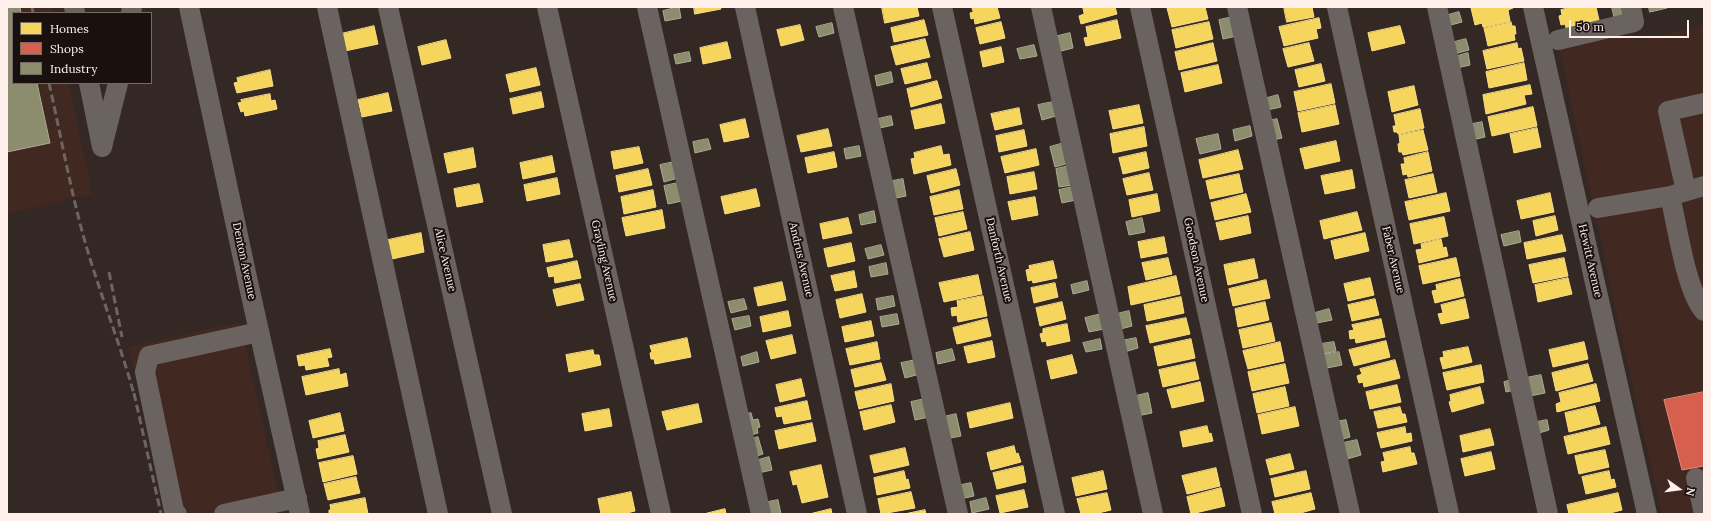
<!DOCTYPE html>
<html>
<head>
<meta charset="utf-8">
<style>
  body { margin:0 }
  #map { position:relative; width:1711px; height:521px; overflow:hidden; background:#342825; font-family:Lora,serif }
  canvas { display:block }
  .frame { position:absolute; inset:0; border:8px solid #fff0ec; pointer-events:none }
  .legend { position:absolute; left:12px; top:12px; width:140px; height:72px; box-sizing:border-box; background:#1a110e; border:1px solid #766a67; margin:0; padding:5px 7px; list-style:none; font-size:12px; color:#fff0ec }
  .legend li { display:flex; align-items:center; gap:8px; height:20px }
  .legend b { width:20px; border:1px solid #766a67 }
  .north { position:absolute; left:1659px; top:469px; width:40px; height:40px; -webkit-text-stroke:3px #1a110e; paint-order:stroke; rotate:104deg; font-size:11px; font-weight:700; line-height:16px; text-align:center; color:#fff0ec }
  .north::after { content:''; display:block; margin:auto; width:14px; height:18px; background:#fff0ec; clip-path:polygon(50% 0,100% 100%,50% 72%,0 100%) }
  .scale { position:absolute; left:1569px; top:20px; width:120px; height:18px; box-sizing:border-box; border:2px solid #fff0ec; border-top:0; padding-left:5px; font-size:12px; line-height:14px; white-space:nowrap; color:#fff0ec; -webkit-text-stroke:3px #1a110e; paint-order:stroke }
</style>
</head>
<body>
<div id="map">
<canvas width="1711" height="521"></canvas>
<div class="frame"></div>
<ul class="legend">
<li><b style="height:11px;background:#f6d55c"></b>Homes</li>
<li><b style="height:11px;background:#d6604d"></b>Shops</li>
<li><b style="height:11px;background:#8c8c6e"></b>Industry</li>
</ul>
<div class="north">N</div>
<div class="scale">50 m</div>
</div>
<script>
const ctx = document.querySelector('canvas').getContext('2d');
ctx.lineJoin = 'round';
function fillPath(path, color) { ctx.fillStyle = color; ctx.fill(path, 'evenodd'); }
function trace(path, color, width, dash) { ctx.strokeStyle = color; ctx.lineWidth = width; ctx.lineCap = dash ? 'butt' : 'round'; ctx.setLineDash(dash || []); ctx.stroke(path); }
function drawText(font, color, halo, rows, align = 'center') {
  ctx.font = font + ' Lora,serif'; ctx.lineWidth = 4; ctx.setLineDash([]); ctx.textBaseline = 'middle'; ctx.strokeStyle = halo; ctx.fillStyle = color; for (const [text, x, y, turn = 0] of rows) {
    ctx.save(); ctx.translate(x, y); ctx.rotate((+turn || 0) * Math.PI / 180); ctx.textAlign = isNaN(turn) ? turn : align; if (halo) ctx.strokeText(text, 0, 0); ctx.fillText(text, 0, 0); ctx.restore();
  }
}
fillPath(new Path2D(`
  M7 7H52L54 13H13V83H69L92 194 7 214Z
  M1634 25 1637 40 1704 26V514H1662L1627 362 1558 42Z
  M240 322 283 514H165L129 347Z`), '#412821');
const homes = new Path2D(`
  M694 7H720L721 9 695 14Z
  M882 7H917L919 16 885 23Z
  M972 7H997L1000 18 975 24 974 18 971 19 970 13 973 12Z
  M1083 7H1115L1117 14 1081 24 1079 16 1084 14Z
  M1173 7H1205L1208 19 1172 27 1167 8Z
  M1284 7H1312L1314 17 1287 22Z
  M1475 7H1513V8L1508 10 1510 21 1483 27 1482 23 1475 25 1471 8Z
  M1572 7H1596L1599 20 1566 28 1565 24 1561 25 1559 16 1562 15 1561 10Z
  M1319 18 1321 28 1316 29 1318 38 1284 46 1279 27Z
  M924 20 928 35 894 42 891 28Z
  M1117 20 1121 38 1086 46 1084 38 1088 37 1086 27Z
  M1001 22 1005 38 980 44 976 28Z
  M1209 22 1213 39 1176 48 1172 30Z
  M1511 22 1512 26H1515L1516 34H1514L1515 40 1488 46 1484 28Z
  M800 25 804 40 781 46 777 30Z
  M374 26 378 44 345 51 341 34Z
  M1400 26 1405 43 1372 51 1368 33Z
  M925 39 930 57 896 65 891 47Z
  M446 40 451 58 422 65 418 47Z
  M727 42 731 58 703 64 700 48Z
  M1213 43 1217 61 1179 70 1175 52Z
  M1309 43 1314 61 1288 67 1283 49Z
  M1517 43 1518 49 1521 48 1524 61 1487 69 1483 51Z
  M1001 47 1004 62 983 67 980 52Z
  M927 63 931 78 905 84 901 69Z
  M1524 63 1527 80 1489 88 1486 72Z
  M1321 64 1325 81 1299 87 1295 70Z
  M1218 65 1222 83 1185 92 1181 73Z
  M536 68 540 85 510 92 506 75Z
  M270 70 273 86 237 93 234 83 238 82 237 78Z
  M937 81 942 98 911 107 907 89Z
  M1331 84 1335 103 1298 111 1294 92Z
  M1530 85 1532 94 1524 95 1526 104 1486 114 1483 95Z
  M1414 86 1418 105 1392 112 1388 92Z
  M541 92 544 107 513 114 510 99Z
  M388 93 392 111 362 117 358 100Z
  M270 94 271 101 275 100 277 109 245 116 244 111 241 112 238 103 242 102 241 100Z
  M941 104 945 123 915 129 911 111Z
  M1139 105 1143 123 1113 129 1109 111Z
  M1335 105 1339 124 1302 132 1298 113Z
  M1533 107 1537 126 1492 136 1488 117Z
  M1019 108 1022 124 995 130 991 114Z
  M1420 109 1424 128 1398 134 1397 132H1394L1393 126H1396L1394 115Z
  M745 119 749 137 724 142 720 125Z
  M1144 127 1147 146 1113 153 1110 134Z
  M1537 128 1541 147 1514 153 1510 134Z
  M828 129 832 146 801 152 797 136Z
  M1024 130 1027 146 999 152 996 136Z
  M1423 130 1428 150 1403 155 1402 152H1399L1398 144 1400 143 1399 135Z
  M1336 141 1340 161 1305 169 1300 149Z
  M941 146 943 155 949 154 951 165 914 174 911 159 915 158 914 153Z
  M639 147 643 163 614 169 611 152Z
  M473 148 476 167 448 173 444 154Z
  M1036 149 1039 165 1005 173 1001 157Z
  M1238 150 1243 169 1203 178 1199 160Z
  M834 152 837 167 808 173 805 158Z
  M1146 152 1149 168 1123 174 1119 158Z
  M1428 152 1432 171 1408 177 1407 174 1403 175 1401 164H1405L1404 158Z
  M552 156 555 172 523 179 520 163Z
  M648 169 652 185 619 192 616 176Z
  M956 169 960 185 931 193 927 176Z
  M1352 170 1355 188 1325 194 1321 176Z
  M1034 172 1037 189 1010 194 1007 177Z
  M1149 173 1153 190 1127 195 1123 179Z
  M1239 174 1243 192 1210 199 1206 181Z
  M1433 174 1437 192 1409 198 1405 180Z
  M557 178 560 194 527 201 524 185Z
  M479 184 483 202 457 207 454 189Z
  M756 189 760 206 725 214 721 197Z
  M653 190 656 207 624 214 621 197Z
  M959 190 963 209 934 215 930 197Z
  M1446 193 1450 211 1409 220 1405 202Z
  M1550 193 1554 212 1521 219 1517 201Z
  M1157 194 1160 211 1132 217 1129 200Z
  M1246 194 1251 212 1215 220 1211 203Z
  M1035 197 1038 215 1012 220 1008 202Z
  M662 210 665 228 626 236 622 218Z
  M963 212 967 229 939 236 935 218Z
  M1357 212 1362 230 1324 239 1320 221Z
  M1248 216 1251 233 1220 240 1216 223Z
  M1555 216 1558 230 1536 236 1533 221Z
  M1444 217 1448 236 1414 244 1410 224Z
  M848 218 852 233 823 239 820 224Z
  M970 232 974 250 944 257 939 239Z
  M421 233 424 252 392 259 388 240Z
  M1365 233 1369 251 1335 259 1331 241Z
  M1562 235 1566 251 1527 259 1524 243Z
  M1164 237 1167 253 1141 258 1138 242Z
  M1441 239 1443 248 1446 247 1448 256 1419 263 1416 250 1422 249 1421 244Z
  M569 240 573 257 546 262 543 245Z
  M851 243 855 261 828 267 824 249Z
  M1168 258 1172 274 1146 280 1142 263Z
  M1456 258 1460 276 1423 284 1419 266Z
  M1564 258 1568 276 1533 283 1529 265Z
  M1254 259 1258 278 1228 285 1224 265Z
  M577 261 581 278 555 283 554 276 549 277 547 268Z
  M1053 261 1057 278 1033 283 1032 280 1028 281 1026 270 1030 269 1029 266Z
  M854 271 857 287 835 291 831 276Z
  M978 275 982 294 944 302 939 283Z
  M1176 276 1180 294 1131 305 1128 287Z
  M1370 278 1374 295 1348 301 1344 284Z
  M1568 278 1572 294 1538 302 1535 285Z
  M1460 279 1464 296 1435 303 1432 291 1437 290 1436 285Z
  M1266 280 1270 298 1233 306 1229 289Z
  M782 282 786 300 758 306 754 288Z
  M1055 283 1058 297 1034 303 1031 288Z
  M580 284 584 300 557 306 553 290Z
  M862 294 866 312 840 318 836 300Z
  M983 296 987 316 958 322 957 315 952 316 951 308 958 307 957 301Z
  M1181 297 1184 313 1147 321 1144 305Z
  M1375 299 1379 315 1352 321 1348 305Z
  M1465 299 1469 318 1441 324 1438 314 1443 313 1441 305Z
  M1062 302 1066 319 1040 326 1036 308Z
  M1265 302 1269 320 1238 327 1235 309Z
  M788 311 791 326 763 332 760 317Z
  M1186 318 1190 334 1150 343 1146 326Z
  M987 319 991 336 957 344 953 328Z
  M1381 319 1385 337 1356 343 1355 338 1350 339 1349 331 1354 330 1352 325Z
  M871 321 874 336 845 342 842 327Z
  M1271 323 1275 341 1243 348 1239 330Z
  M1067 324 1070 341 1047 346 1046 341 1042 342 1040 334 1043 333V329Z
  M792 335 796 353 771 359 766 341Z
  M687 338 691 357 655 364 654 359H651L650 353 652 352 650 346Z
  M1191 339 1195 358 1158 366 1154 347Z
  M992 341 995 357 968 363 964 347Z
  M1386 341 1390 357 1354 366 1349 350Z
  M877 342 880 359 850 365 846 349Z
  M1280 342 1284 361 1248 369 1243 351Z
  M1584 342 1588 359 1553 367 1549 350Z
  M1468 347 1472 362 1443 369 1440 358 1444 357 1443 352Z
  M330 349 332 357 327 358 329 366 306 370 305 365 299 366 297 356Z
  M593 350 594 355H599L601 365 569 372 566 355Z
  M1072 355 1077 373 1051 379 1047 361Z
  M1395 360 1400 378 1364 387 1363 382 1359 383 1357 376 1362 374 1360 369Z
  M1195 362 1199 379 1163 387 1159 370Z
  M881 363 886 380 855 387 851 370Z
  M1285 364 1289 383 1252 391 1248 372Z
  M1588 364 1593 381 1556 391 1552 373Z
  M1481 365 1484 382 1447 390 1443 373Z
  M339 369 340 375 346 373 348 386 306 395 302 377Z
  M801 379 805 396 780 402 776 385Z
  M1200 382 1204 401 1172 408 1167 390Z
  M891 384 894 401 859 409 855 392Z
  M1596 384 1600 401 1557 412 1556 404 1561 402 1559 393Z
  M1397 385 1401 402 1370 409 1366 392Z
  M1285 387 1289 406 1257 413 1253 394Z
  M1480 387 1484 403 1452 412 1449 402 1451 401 1450 395Z
  M807 401 811 419 784 424 782 416 777 417 775 408Z
  M1010 403 1013 418 970 428 967 413Z
  M698 404 702 422 667 430 662 412Z
  M891 405 895 422 864 430 860 412Z
  M1595 406 1600 424 1569 432 1565 413Z
  M1295 407 1299 426 1262 434 1258 415Z
  M1400 407 1402 414H1405L1407 422 1378 428 1374 412Z
  M609 409 612 426 585 431 582 414Z
  M340 413 344 431 313 438 309 421Z
  M812 423 816 441 779 449 775 431Z
  M1207 426 1209 434 1211 433 1213 441 1183 447 1180 432Z
  M1405 427 1406 434 1411 433 1412 441 1381 448 1377 433Z
  M1606 427 1610 444 1568 454 1564 437Z
  M1490 429 1494 445 1463 452 1460 436Z
  M345 435 349 452 318 459 316 449 319 448 318 441Z
  M1014 446 1016 454 1018 453 1021 462 991 470 987 453Z
  M1410 447 1411 453H1414L1417 464 1383 472 1381 462 1385 461 1383 453Z
  M905 448 909 465 874 473 870 456Z
  M1605 450 1609 467 1579 474 1575 456Z
  M1491 452 1495 469 1465 476 1461 459Z
  M1290 454 1294 469 1270 475 1266 460Z
  M353 456 357 474 323 482 319 463Z
  M821 465 828 497 802 503 797 484 793 485 790 472Z
  M1023 466 1026 482 997 489 993 473Z
  M1216 468 1220 486 1187 494 1182 476Z
  M904 471 906 480 908 479 910 488 877 495 874 478Z
  M1103 471 1107 489 1076 496 1072 478Z
  M1306 471 1310 489 1275 497 1271 479Z
  M1609 471 1611 480 1614 479 1616 487 1586 494 1582 477Z
  M356 477 360 493 328 500 324 484Z
  M1221 488 1225 506 1191 514 1187 497Z
  M1024 490 1028 507 1000 513 996 496Z
  M631 492 635 511 623 514H601L598 499Z
  M911 492 915 508 881 514 878 499Z
  M1107 493 1111 510 1094 514H1081L1077 499Z
  M1311 493 1315 509 1297 514H1275L1272 502Z
  M1618 493 1622 510 1606 514H1569L1567 505Z
  M365 498 368 514H329V510H331L330 505Z
  M725 509 726 514H704Z
  M831 509 832 514H810Z
  M925 510 926 514H905Z`);
fillPath(homes, '#f6d55c');
trace(homes, '#f9dd87', 1);
const shops = new Path2D(`
  M1704 392V466L1682 470 1664 400Z`);
fillPath(shops, '#d6604d');
trace(shops, '#e28b7d', 1);
const industry = new Path2D(`
  M7 7H20L21 13H13V83H37L50 143 7 152Z
  M679 7 681 18 665 21 663 11Z
  M1612 7H1626L1629 16 1615 20Z
  M1649 7H1667V8L1650 12Z
  M1459 12 1462 22 1447 26 1445 16Z
  M1233 17 1237 36 1223 39 1219 20Z
  M832 23 834 33 819 37 816 27Z
  M1070 33 1073 48 1057 52 1054 37Z
  M1466 39 1469 50 1454 54 1451 43Z
  M1034 45 1037 56 1020 59 1017 49Z
  M689 52 691 61 676 64 674 55Z
  M1468 53 1470 65 1457 68 1454 57Z
  M891 72 893 82 877 86 875 76Z
  M1278 95 1281 107 1267 110 1264 99Z
  M1053 102 1056 116 1042 120 1038 105Z
  M891 116 893 125 880 128 878 119Z
  M1277 119 1282 138 1273 140 1268 121Z
  M1482 122 1485 137 1472 140 1468 125Z
  M1250 126 1252 136 1235 141 1233 130Z
  M1218 134 1221 149 1200 154 1196 139Z
  M708 139 711 149 695 153 693 142Z
  M1064 143 1069 163 1055 167 1050 147Z
  M859 146 861 156 846 159 844 149Z
  M674 162 678 178 664 182 660 165Z
  M1069 166 1073 185 1059 187 1056 169Z
  M903 179 906 196 891 199 887 182Z
  M678 183 682 201 668 204 664 186Z
  M1073 187 1076 200 1062 203 1059 190Z
  M874 211 876 222 861 225 859 215Z
  M1142 218 1145 232 1129 235 1126 222Z
  M1519 231 1521 242 1504 246 1501 235Z
  M881 245 884 255 868 259 865 249Z
  M886 263 888 274 871 277 869 267Z
  M1087 281 1089 290 1073 294 1071 285Z
  M893 296 895 306 878 310 876 299Z
  M744 299 747 309 731 313 728 302Z
  M1329 309 1332 320 1317 323 1315 313Z
  M1129 311 1132 326 1117 330 1113 315Z
  M897 314 899 324 882 327 880 317Z
  M1101 314 1104 329 1089 332 1085 318Z
  M749 316 751 326 735 330 732 319Z
  M1136 338 1138 348 1124 352 1121 341Z
  M1100 339 1102 349 1086 352 1083 343Z
  M1334 342 1336 351 1324 354 1321 344Z
  M952 349 955 360 938 364 936 353Z
  M757 352 759 362 743 366 741 357Z
  M1339 352 1342 365 1327 368 1324 355Z
  M916 360 920 374 905 378 901 363Z
  M1541 375 1545 393 1530 396 1526 378Z
  M1512 380 1515 390 1506 392 1504 382Z
  M1148 393 1152 413 1137 416 1136 396Z
  M925 399 929 417 915 420 911 402Z
  M751 413 753 420 758 419 760 427 757 428 758 433 747 436 743 415Z
  M956 414 961 436 945 439 940 418Z
  M1346 420 1350 437 1340 440 1336 422Z
  M1547 420 1549 430 1539 433 1537 422Z
  M758 437 763 454 754 457 749 440Z
  M1357 440 1361 455 1347 459 1343 443Z
  M769 457 772 470 758 473 755 461Z
  M971 483 974 496 960 499 957 486Z
  M986 498 989 509 972 513 970 502Z
  M778 500 781 514H765L763 503Z`);
fillPath(industry, '#8c8c6e');
trace(industry, '#aeaa94', 1);
trace(new Path2D(`
  M74 7 75 13
  M189 7 248 282 300 514
  M327 7 438 514
  M388 7 502 514
  M547 7 661 514
  M647 7 761 514
  M745 7 857 514
  M843 7 958 514
  M942 7 1055 514
  M1041 7 1153 514
  M1140 7 1252 514
  M1237 7 1350 514
  M1337 7 1449 514
  M1437 7 1548 514
  M1533 7 1647 514
  M131 13 132 7
  M1558 40 1634 22 1631 7
  M89 83 102 147 118 83
  M1686 191 1668 111 1704 103
  M1670 196C1677 224 1686 291 1704 311
  M1598 208 1670 196 1704 186
  M1696 478 1704 514
  M177 514 174 511 145 372 149 356 259 332
  M224 514 297 498`), '#6b6360', 20);
trace(new Path2D(`
  M32 7 33 13
  M49 83C60 132 69 182 82 231 97 287 120 342 135 398
  M109 272 122 337
  M134 393 161 514`), '#6f6462', 3, [8, 4]);
drawText('11px', '#fff0ec', '#1a110e', [
  ["Alice Avenue",445,260,77],
  ["Andrus Avenue",801,260,77],
  ["Danforth Avenue",999,260,77],
  ["Goodson Avenue",1196,260,78],
  ["Faber Avenue",1393,260,77],
  ["Denton Avenue",244,261,78],
  ["Grayling Avenue",604,261,77],
  ["Hewitt Avenue",1590,261,77]
]);
</script>
</body>
</html>
